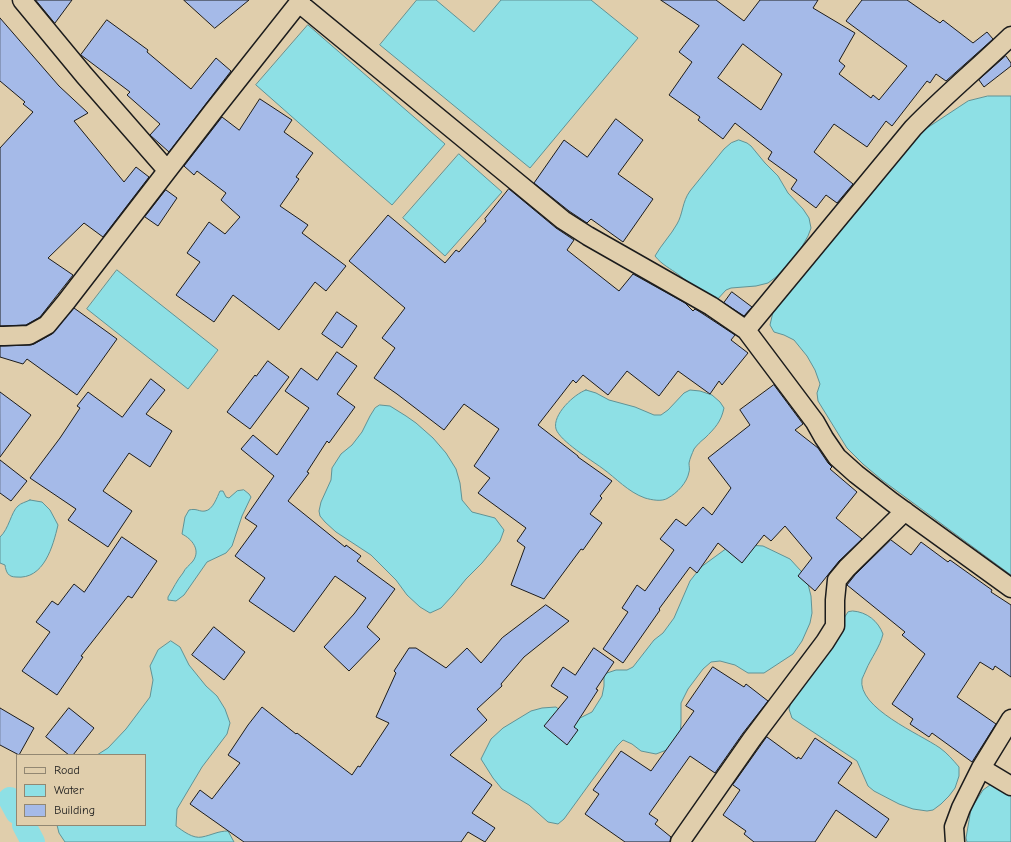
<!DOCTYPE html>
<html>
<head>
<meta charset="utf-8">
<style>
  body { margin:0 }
  #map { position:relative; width:1011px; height:842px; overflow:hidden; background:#e0ceac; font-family:"Comic Neue",sans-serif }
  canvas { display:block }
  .legend { position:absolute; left:16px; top:754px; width:130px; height:72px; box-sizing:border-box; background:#e0ceac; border:1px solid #928772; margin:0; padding:5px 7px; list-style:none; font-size:12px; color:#1c1c1c }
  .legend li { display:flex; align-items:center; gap:8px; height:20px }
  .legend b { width:20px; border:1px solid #928772 }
</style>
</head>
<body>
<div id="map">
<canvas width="1011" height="842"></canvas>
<ul class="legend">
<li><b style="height:5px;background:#e0ceac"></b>Road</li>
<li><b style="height:11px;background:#8ee0e5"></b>Water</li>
<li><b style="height:11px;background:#a5bae8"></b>Building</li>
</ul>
</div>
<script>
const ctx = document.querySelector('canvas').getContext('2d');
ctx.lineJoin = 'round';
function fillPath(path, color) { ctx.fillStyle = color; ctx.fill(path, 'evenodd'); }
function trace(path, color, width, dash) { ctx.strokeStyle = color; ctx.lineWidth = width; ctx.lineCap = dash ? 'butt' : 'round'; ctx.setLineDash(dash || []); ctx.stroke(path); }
const water = new Path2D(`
  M417 0H436L474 32 501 0H591L638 38 530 168 380 45Z
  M308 25 445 144 392 205 256 85Z
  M988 96H1011V575L882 480 863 464 847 448 818 401 817 393 820 384 815 370 807 356 794 340 784 335 774 332 770 325 773 312 799 278 861 207 912 143 927 128 968 101Z
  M739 140 747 143 751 146 765 163 778 176 788 193 803 209 809 218 811 228 808 236 800 250 790 262 776 277 768 283 756 286 731 288 726 290 715 302C702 295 691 284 679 275 671 269 661 264 655 256 661 245 671 235 677 224 683 214 682 202 690 191L724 149 731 143Z
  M459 154 502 192 445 256 403 218Z
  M117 270 218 350 188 389 87 309Z
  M586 390 596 393 609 400 635 407 654 415H661L668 410 684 393 690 390 700 391 712 395 720 402 724 408C721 422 715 428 705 438 701 441 697 445 694 449 692 454 690 458 689 463 689 466 690 470 689 472 687 483 677 493 668 498 662 502 652 500 645 498 628 492 616 478 602 468 591 460 560 441 556 429 552 415 574 394 586 390Z
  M380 405 390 406 406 416 416 423 433 438 446 453 456 469 460 483 462 500 472 512 495 518 504 530 500 541 482 563 466 579 453 595 441 608 430 613 420 607 407 595 396 580 371 555 336 532 325 522 320 516 319 511 321 502 331 480 332 468 341 454 352 445 362 432 370 416 375 408Z
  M244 490 249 494 251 497 242 516 232 546 226 553 207 562 184 595 176 601 168 600V597C173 589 177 580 183 573 185 568 190 565 193 561 201 550 192 539 182 534L185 517 189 510C197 508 199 512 205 511 213 510 217 497 220 491H223L226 497 229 498 237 491Z
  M30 500 42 502 50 510 58 525C53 546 44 580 16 577 8 577 6 572 5 565L0 563V537C9 529 11 512 18 506 21 503 26 502 30 500Z
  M747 545 763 546 790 559 801 571 807 580 811 596 812 613 810 623 802 641 793 654 764 673H748L735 665 720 661 711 662 703 669 688 689 681 703V723L680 737 672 748 656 754 641 751 632 744 623 740 617 746 564 819 558 824 548 822 529 805 502 789 493 778 481 759 491 739 503 728 531 711 542 708 556 707 566 715 578 719 592 712 602 696 604 686V674L616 670H627L633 667 654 640 663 633 674 618 690 581 701 567 727 548Z
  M853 611C867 612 878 621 883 634 880 647 871 658 866 670 865 673 863 676 862 679 857 708 920 734 940 748 947 753 953 760 959 767V776L955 788 949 796 941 804 933 810 927 811 913 809 899 804 874 791 868 786 857 761 792 718 789 709 792 699 844 618 848 612Z
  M171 641 180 647 189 665 206 686 217 696 225 709 230 723 227 734 202 767 177 809 176 826C183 831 193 839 202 837 212 835 218 831 228 831L234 842H65L59 833 57 825H145V755H97L108 748 126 729 150 697 153 680 150 666 158 650Z
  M997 784 1011 790V842H967L966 838 971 809 983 790 990 785Z`);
fillPath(water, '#8ee0e5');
trace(water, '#609295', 1);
trace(new Path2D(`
  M10 799 17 812
  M24 825 33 842`), '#8ee0e5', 24);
const building = new Path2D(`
  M36 0H72L55 23Z
  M184 0H249L215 28Z
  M661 0H716L744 21 760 0H818L813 8 855 33 839 61 845 66 839 74 871 98 873 95 879 100 907 66 846 21 862 0H907L940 23 943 20 973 43 987 32 993 39 946 81 936 74 930 83 927 81 892 126 886 121 867 147 834 124 814 152 853 184 837 203 826 195 816 208 791 189 797 180 768 159 772 152 735 123 723 139 698 120 700 117 669 95 692 62 679 52 699 26ZM743 44 782 74 761 110 718 78Z
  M0 18 59 86 88 113 74 121 124 182 136 167 149 177 103 237 84 223 48 258 73 275 40 317 26 325 0 326V148L33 112 23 104 25 102 0 81Z
  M107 20 148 50 147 52 191 89 216 58 231 71 169 152 150 135 160 124 127 95 130 92 81 55Z
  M1006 56 1011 63V66L984 87 979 80Z
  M260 99 292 120 284 132 313 153 296 177 299 179 280 206 308 225 302 233 346 266 326 291 315 282 279 330 233 295 214 322 176 295 200 262 187 253 209 222 225 234 240 217 221 200 226 193 197 171 194 175 184 166 222 117 239 130Z
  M616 119 643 140 618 174 653 199 623 242 591 219 587 223 569 211 534 183 564 140 587 157Z
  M509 189 556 228 574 240 567 250 619 291 633 274 685 303 693 311 695 309 700 312 735 335 731 340 748 353 722 385 719 381 710 394 678 371 659 396 627 371 608 395 583 375 576 383 573 380 538 425 578 456V457L612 481 600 496 602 498 590 514 602 523 583 550 581 549 544 599 511 585 525 547 517 541 526 528 478 493 490 478 474 466 499 429 464 404 444 430 397 394 374 378 395 348 382 338 405 308 349 261 388 215 445 263 456 250 459 252 486 221 485 219Z
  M166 190 177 198 158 226 145 217Z
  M732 292 752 307 744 316 724 303Z
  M74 308 117 339 77 395 27 359 23 364 0 357V346L30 345 34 344 52 334Z
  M337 312 357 326 342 348 322 334Z
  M337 352 357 366 337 394 355 407 329 443 327 441 307 472 309 473 288 501 345 547 346 545 361 556 357 561 395 589 367 627 380 639 349 671 324 647 354 614 366 598 335 576 294 632 249 601 265 578 235 556 257 526 245 518 274 476 241 449 253 435 277 455 309 408 285 391 301 368 317 380Z
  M268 361 289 377 250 429 227 412 255 375 256 376Z
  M151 379 165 390 146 414 172 431 150 467 129 453 103 491 132 511 108 547 68 520 76 509 30 478 60 438 80 408 77 406 88 392 122 417Z
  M774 385 803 424 795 430 818 448 828 463 832 467 830 469 857 492 836 518 862 539 839 561 815 591 798 576 812 558 785 526 771 541 764 535 742 563 718 543 697 573 690 567 659 609 660 610 623 663 603 649 628 612 622 608 637 585 645 591 674 550 660 539 676 519 686 526 703 507 712 515 731 488 708 458 750 425 740 410Z
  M0 392 31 415 0 457Z
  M0 460 27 481 11 501 0 493Z
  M122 537 157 561 132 598 128 596 81 656 83 657 57 695 22 671 50 632 36 622 52 601 58 605 74 584 84 592Z
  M891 540 911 555 921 542 948 562 950 560 992 590 991 592 1011 605V677L995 666 993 670 980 662 957 697 996 724 972 762 932 733 929 737 910 724 913 719 892 704 925 654 902 635 905 632 847 585 855 575Z
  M546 605 569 621 524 657 501 684 502 686 477 709 487 720 450 755 492 785 472 813 495 828 485 842 468 832 461 842H244L190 804 200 790 212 799 240 763 228 755 248 725 262 707 296 734 297 733 352 775 358 766 360 767 389 723 376 717 396 673 394 671 409 648H416L446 668 467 648 481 663 502 638Z
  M214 627 245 652 224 680 192 655Z
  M594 648 614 662 596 689 598 690 574 727 578 730 567 745 544 726 568 697 551 686 563 667 575 675Z
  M713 667 744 687 746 684 768 701 743 733 715 773 690 756 649 814 658 820 655 824 671 837 670 842H625L585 814 599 794 593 790 621 751 651 771 694 711 686 706Z
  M0 708 34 728 19 755 0 745Z
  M69 708 94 728 73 755H69L46 737Z
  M767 737 797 759 798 757 801 759 815 738 852 763 838 783 889 819 876 838 836 810 815 842H754L744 834 746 831 723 815 740 790 733 785Z`);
fillPath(building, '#a5bae8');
trace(building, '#1c1c1c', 1);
const minor = new Path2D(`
  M22 0 84 75 167 170
  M299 3 563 220 588 236 711 306 746 330 815 422 824 438 837 457 856 474 892 502 1011 588
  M746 330 913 128C944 96 979 67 1011 36
  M0 336H4L29 335 47 325 66 302 214 110 301 0
  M981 768 1011 786
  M680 842 752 739 825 642 835 626V600L837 580 847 568 905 511
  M955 842 954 827 961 808 981 768 1011 719`);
trace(minor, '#1c1c1c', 21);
trace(minor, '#e0ceac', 18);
</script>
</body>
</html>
